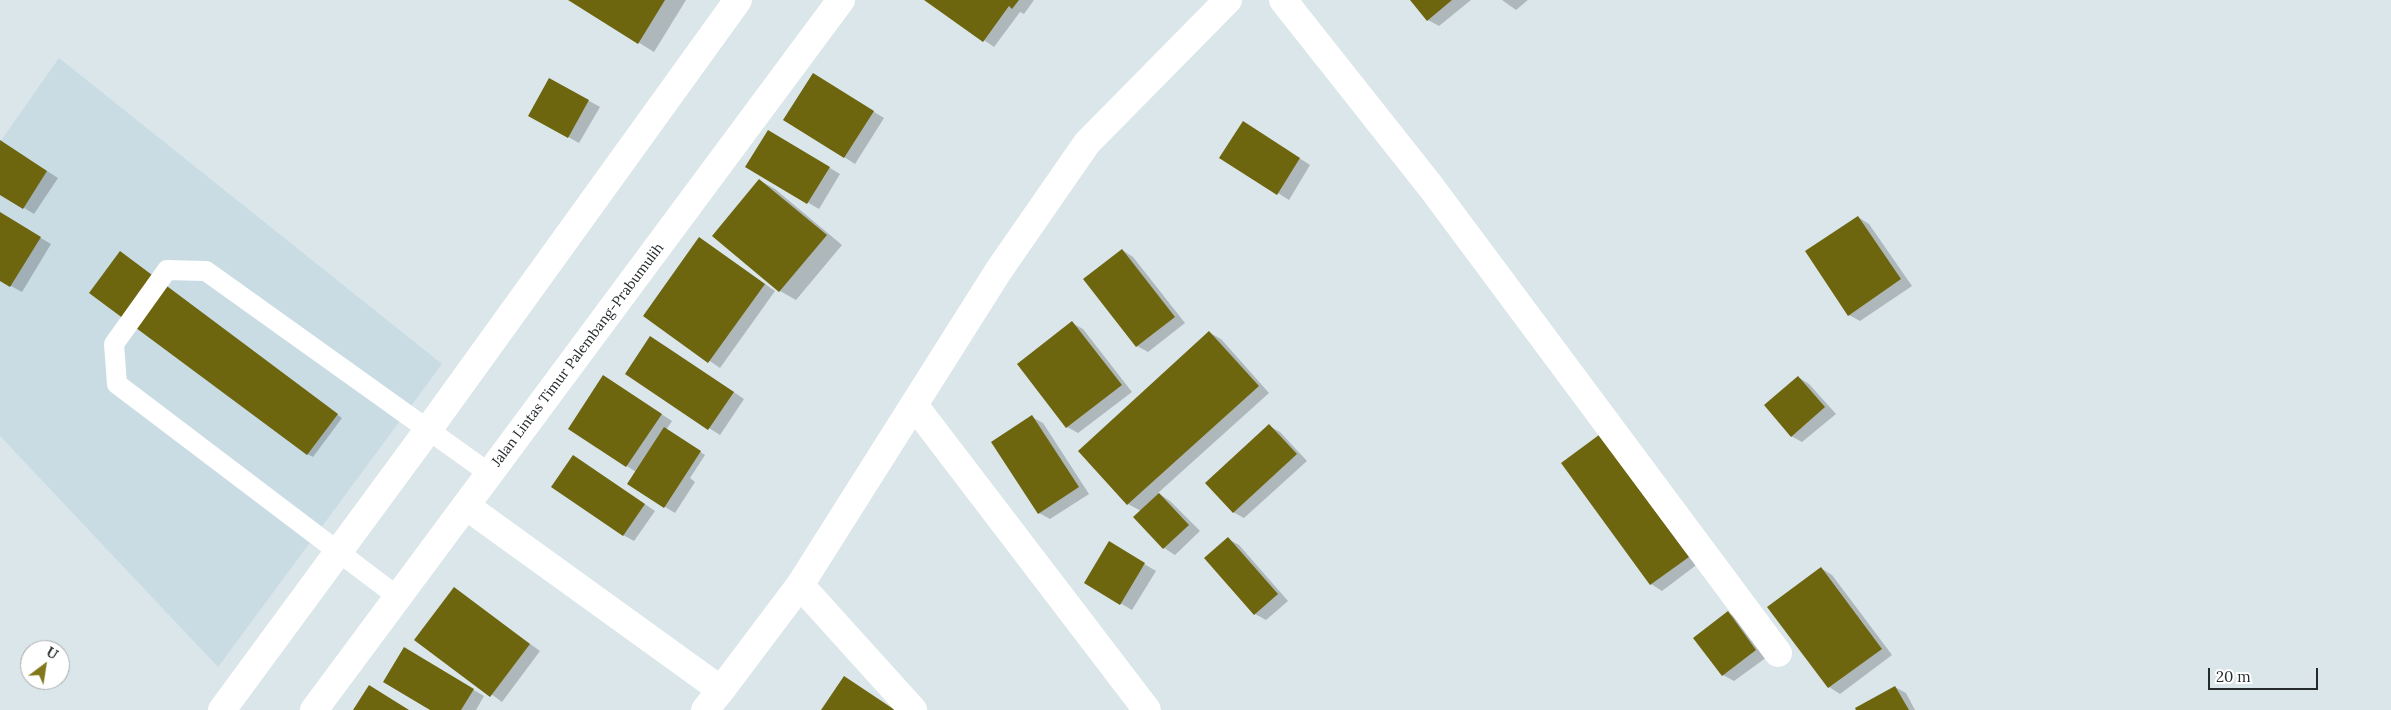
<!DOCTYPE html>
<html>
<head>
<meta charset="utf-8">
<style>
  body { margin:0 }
  #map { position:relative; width:2391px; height:710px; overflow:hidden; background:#dae6ea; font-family:Lora,serif }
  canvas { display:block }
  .north { position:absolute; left:20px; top:640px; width:50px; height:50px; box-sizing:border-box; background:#fff; border:1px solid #a8aaab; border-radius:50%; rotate:31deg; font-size:14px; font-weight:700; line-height:20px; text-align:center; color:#252a2c }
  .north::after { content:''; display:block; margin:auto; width:18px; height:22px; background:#81781c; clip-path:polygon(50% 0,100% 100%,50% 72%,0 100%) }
  .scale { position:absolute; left:2208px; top:668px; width:110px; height:22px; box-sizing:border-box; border:2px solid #252a2c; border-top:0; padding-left:6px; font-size:15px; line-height:18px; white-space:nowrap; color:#252a2c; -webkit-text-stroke:4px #fff; paint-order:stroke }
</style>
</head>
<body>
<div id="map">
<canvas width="2391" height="710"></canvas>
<div class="north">U</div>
<div class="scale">20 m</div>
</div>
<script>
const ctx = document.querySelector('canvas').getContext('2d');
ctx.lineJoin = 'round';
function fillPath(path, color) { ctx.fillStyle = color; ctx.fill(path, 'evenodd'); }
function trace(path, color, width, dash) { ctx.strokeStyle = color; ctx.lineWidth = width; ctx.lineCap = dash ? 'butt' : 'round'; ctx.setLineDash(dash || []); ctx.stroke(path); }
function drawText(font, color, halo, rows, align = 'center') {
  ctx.font = font + ' Lora,serif'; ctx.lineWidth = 5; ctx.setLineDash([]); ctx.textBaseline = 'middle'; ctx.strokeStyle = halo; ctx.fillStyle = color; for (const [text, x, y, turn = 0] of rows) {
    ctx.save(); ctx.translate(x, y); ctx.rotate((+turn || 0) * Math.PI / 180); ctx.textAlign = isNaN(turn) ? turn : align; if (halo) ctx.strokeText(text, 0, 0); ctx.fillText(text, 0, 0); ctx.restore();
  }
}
fillPath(new Path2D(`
  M59 58 442 364 218 667 0 436V142Z`), '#c9dce4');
fillPath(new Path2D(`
  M570 0H686L654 52Z
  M926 0H1034L1024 14 1020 12 994 47Z
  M1412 0H1471L1439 26 1428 20Z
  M1502 0H1528L1516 10Z
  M550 79 600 107 579 143 529 115Z
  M824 81 884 118 855 164 785 119Z
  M1254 129 1310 165 1289 200 1221 157Z
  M768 131 840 174 819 209 747 167Z
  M0 141 58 178 34 214 0 193Z
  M759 180 775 189 842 245 796 300 780 291 714 236Z
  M0 214 51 244 22 292 0 280Z
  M1858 217 1869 224 1912 286 1860 321 1849 315Z
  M700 238 775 291 720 368 644 316Z
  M1122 250 1133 257 1185 323 1148 352 1137 346Z
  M126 256 342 418 313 457 307 454Z
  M1072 323 1083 329 1132 392 1078 433 1067 427 1018 364Z
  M1210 333 1221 339 1269 393 1158 493 1170 501 1200 531 1175 555 1164 548 1135 517 1141 511 1128 504Z
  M662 344 744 399 720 435 709 428Z
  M1798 377 1809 384 1836 414 1802 442 1791 436Z
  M614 383 672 421 666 430 705 455 690 478 695 482 675 513 665 507 636 472 569 428Z
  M1032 417 1043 423 1089 494 1050 519 1039 513Z
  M1269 426 1280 432 1307 461 1244 518 1233 512Z
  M1599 436 1699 563 1662 591 1651 584 1562 463Z
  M574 456 655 511 634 541 623 535Z
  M1228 539 1239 545 1288 601 1266 620 1255 614Z
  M1109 543 1156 571 1132 610 1086 583Z
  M1821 568 1832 575 1892 655 1840 694 1829 687Z
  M454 589 540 651 502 702 416 639Z
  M1728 613 1739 619 1767 657 1734 681 1723 675Z
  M404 649 484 696 476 710H432Z
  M1895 687 1906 693 1915 710H1857Z`), '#0003');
fillPath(new Path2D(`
  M568 0H665L638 44Z
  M924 0H1019L1012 9 1009 6 983 42Z
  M1410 0H1452L1427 21Z
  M813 73 874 111 844 158 783 120Z
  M549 78 589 100 568 138 528 116Z
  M1243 121 1300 158 1277 195 1219 158Z
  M768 130 830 167 807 204 745 167Z
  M0 140 47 171 23 209 0 195Z
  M759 179 827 235 779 292 712 236Z
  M0 212 41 237 10 287 0 281Z
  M1858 216 1901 279 1848 316 1805 251Z
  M699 237 765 284 708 363 643 316Z
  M1122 249 1175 317 1136 347 1083 279Z
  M120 251 338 414 307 455 89 293Z
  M1072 321 1122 385 1066 428 1017 364Z
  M1209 331 1259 386 1127 505 1078 451Z
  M650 336 734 392 708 430 625 374Z
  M603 375 662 414 626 467 568 429Z
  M1798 376 1825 407 1791 437 1764 405Z
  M1032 415 1079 487 1038 514 991 442Z
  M1269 424 1297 454 1233 513 1205 483Z
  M664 427 701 451 664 508 627 484Z
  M1599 435 1689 557 1650 585 1561 463Z
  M573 455 645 504 623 536 551 487Z
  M1159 493 1189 525 1163 549 1133 517Z
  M1228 537 1278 594 1254 615 1204 558Z
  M1109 541 1145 563 1120 605 1084 583Z
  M1821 567 1882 649 1828 688 1767 607Z
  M454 587 530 644 490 697 414 640Z
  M1728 611 1756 650 1722 676 1693 638Z
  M404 647 474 689 461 710H430L383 682Z
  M844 676 895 710H821Z
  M369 685 409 710H353Z
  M1895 686 1909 710H1856L1855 708Z`), '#6e650f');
trace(new Path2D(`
  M398 597 117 384 114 344 167 270 206 271 490 474`), '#fff', 20);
trace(new Path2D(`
  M1283 0 1431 187 1778 653
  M914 405 1147 710
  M466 506 721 690 705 710
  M800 585 913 710
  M721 690 800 585 999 270 1087 143 1228 0`), '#fff', 28);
trace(new Path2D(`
  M222 710 428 430 738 0
  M314 710 841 0`), '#fff', 28);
drawText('14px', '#252a2c', '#fff', [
  ["Jalan Lintas Timur Palembang-Prabumulih",578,355,-53]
]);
</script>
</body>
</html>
